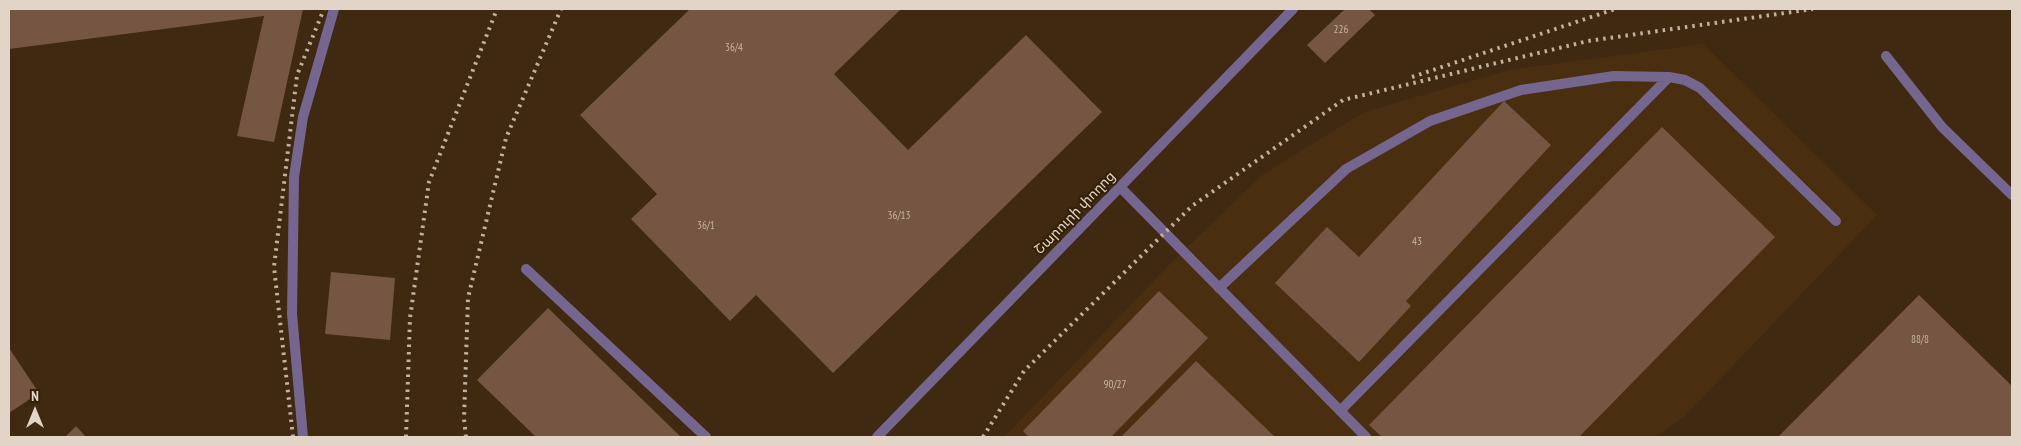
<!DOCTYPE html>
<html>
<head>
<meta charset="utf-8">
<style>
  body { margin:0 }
  #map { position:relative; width:2021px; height:446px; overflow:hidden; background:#3f2911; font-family:"PT Sans Narrow",sans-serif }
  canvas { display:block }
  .frame { position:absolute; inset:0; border:10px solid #e2d4c6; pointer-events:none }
  .north { position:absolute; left:10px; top:386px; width:50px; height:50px; -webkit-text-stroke:4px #342006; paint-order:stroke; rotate:0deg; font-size:14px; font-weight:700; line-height:20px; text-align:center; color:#e2d4c6 }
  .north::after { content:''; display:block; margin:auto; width:18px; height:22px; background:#e2d4c6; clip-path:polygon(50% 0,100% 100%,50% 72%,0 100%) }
</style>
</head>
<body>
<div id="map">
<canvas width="2021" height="446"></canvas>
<div class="frame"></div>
<div class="north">N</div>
</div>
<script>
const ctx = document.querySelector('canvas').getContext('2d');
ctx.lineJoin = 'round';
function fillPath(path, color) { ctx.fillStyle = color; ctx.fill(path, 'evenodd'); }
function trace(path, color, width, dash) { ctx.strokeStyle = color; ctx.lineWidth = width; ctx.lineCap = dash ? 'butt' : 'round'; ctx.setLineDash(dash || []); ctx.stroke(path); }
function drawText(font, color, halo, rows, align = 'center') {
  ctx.font = font + ' "PT Sans Narrow","Noto Sans Armenian",sans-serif'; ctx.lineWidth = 4; ctx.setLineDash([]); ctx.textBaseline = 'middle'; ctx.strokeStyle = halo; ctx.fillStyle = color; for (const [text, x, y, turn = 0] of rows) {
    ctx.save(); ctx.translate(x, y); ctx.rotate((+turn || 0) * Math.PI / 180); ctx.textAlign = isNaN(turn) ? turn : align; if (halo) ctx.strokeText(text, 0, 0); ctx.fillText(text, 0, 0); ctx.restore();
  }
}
fillPath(new Path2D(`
  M1703 44 1877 215 1685 416 1655 437H1004L1170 264 1262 175 1364 112 1509 70Z`), '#492f0f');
fillPath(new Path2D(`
  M9 9H303L274 142 237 136 264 16 9 49Z
  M690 9H901L834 74 908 150 1026 35 1102 112 833 373 756 295 730 321 631 219 657 194 580 115Z
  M1345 9H1369L1375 15 1325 63 1307 45Z
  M1504 101 1551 145 1406 301 1411 306 1359 362 1275 283 1327 227 1359 257Z
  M1662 127 1775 237 1579 437H1382L1369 425Z
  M331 272 395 278 390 340 325 334Z
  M1159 291 1208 338 1111 437H1029L1023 431Z
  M1919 295 2012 386V437H1778Z
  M548 308 681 437H536L477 380Z
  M9 348 39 393 9 413Z
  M1196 361 1275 437H1121Z
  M76 426 86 437H65Z`), '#745643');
trace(new Path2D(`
  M1886 56 1942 127 2012 195
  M1120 187 1366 437
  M526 269 706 437
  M1219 288 1346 169 1430 121 1521 90 1614 76 1669 77 1685 80 1700 88 1836 221
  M1340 411 1669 77
  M303 437 292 314 294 177 303 117 334 9`), '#74668f', 10);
trace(new Path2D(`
  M877 437 1293 9`), '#74668f', 10);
trace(new Path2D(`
  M1412 77 1615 9
  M293 437 274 267 297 75 324 9
  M406 437 410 318 429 182 497 9
  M466 437 464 419 468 298 506 138 561 9
  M983 437 1024 371 1192 206 1343 100 1588 41 1813 9`), '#c0b1a1', 4, [2.5, 5]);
drawText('11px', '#c6b4a5', null, [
  ["226",1341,30],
  ["36/4",734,48],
  ["36/13",899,216],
  ["36/1",706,226],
  ["43",1417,242],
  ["88/8",1920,340],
  ["90/27",1115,385]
]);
drawText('14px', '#e2d4c6', '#342006', [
  ["Շարուրի փողոց",1075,213,-46]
]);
</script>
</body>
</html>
